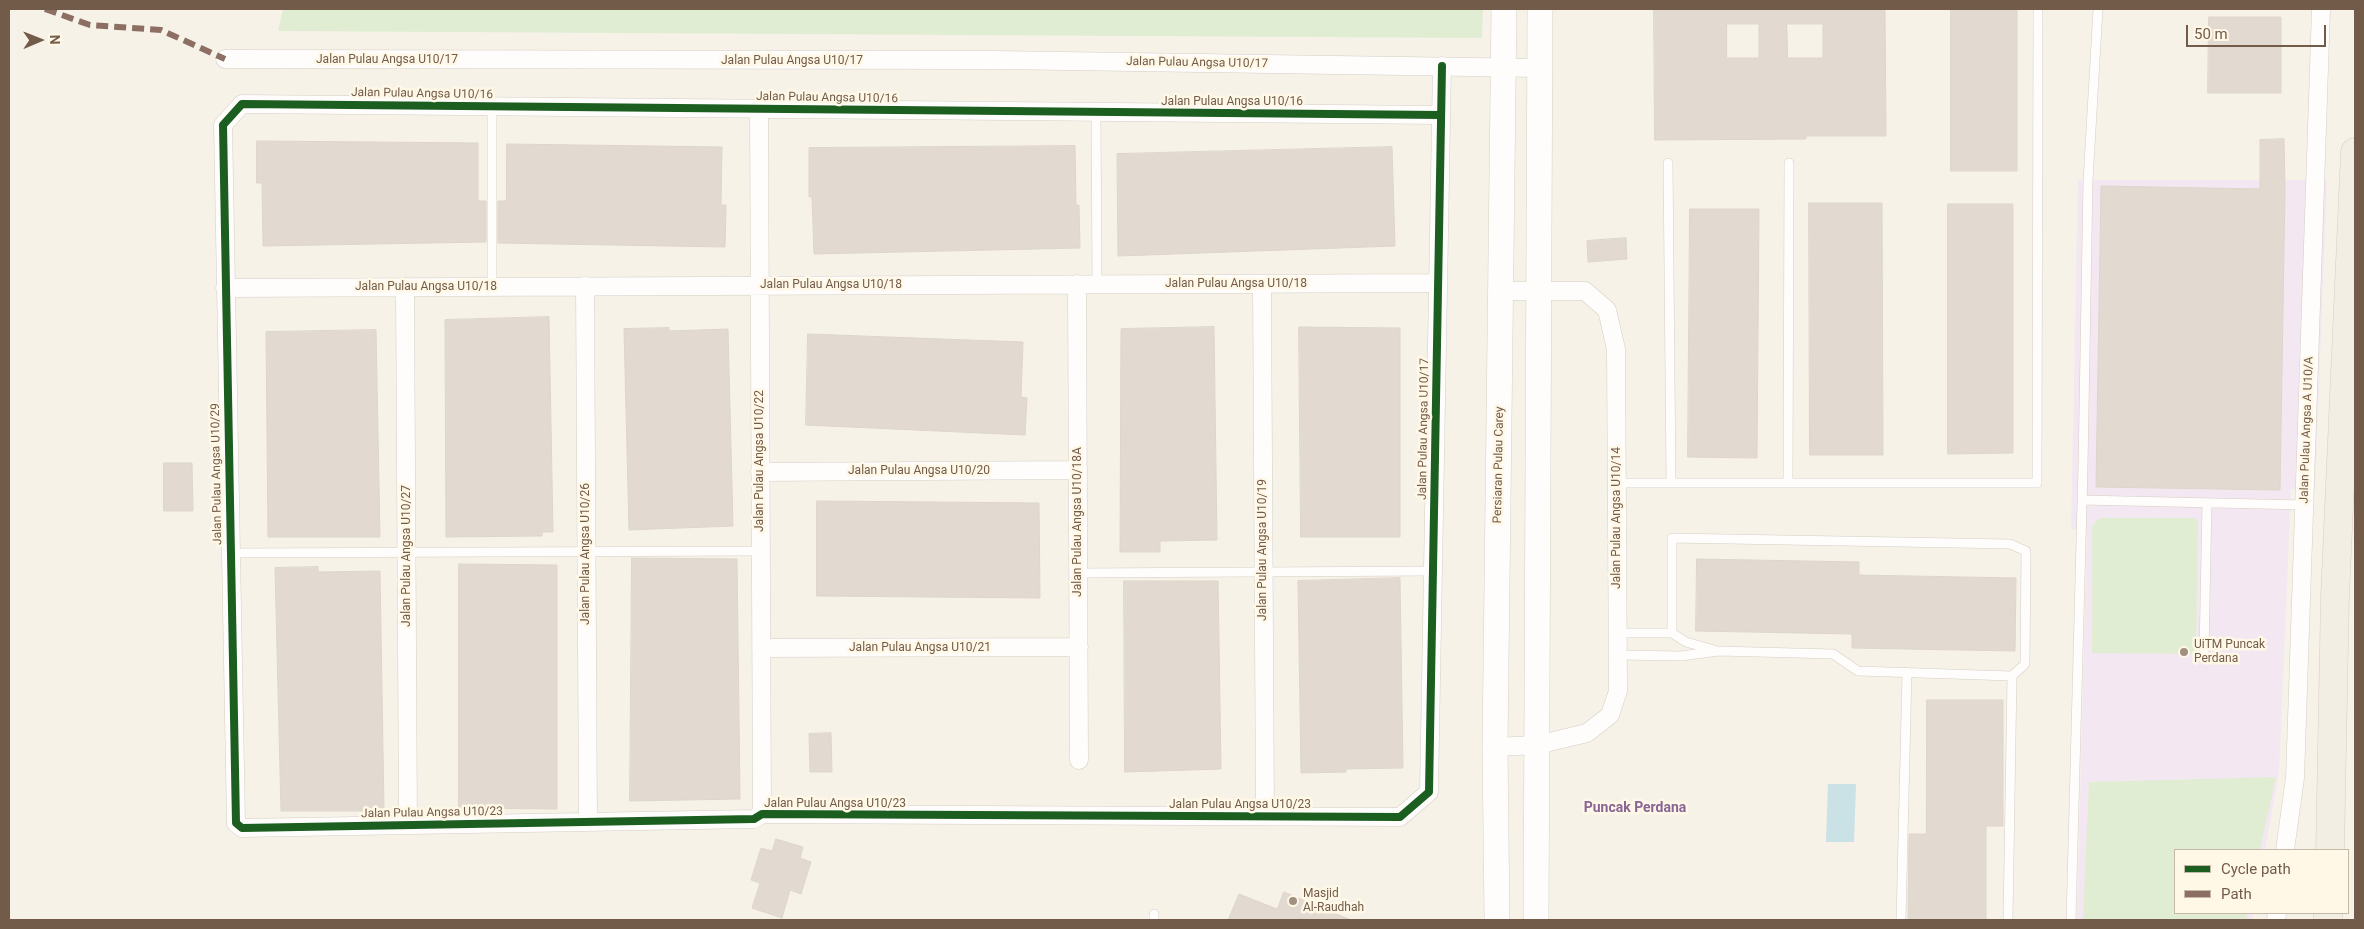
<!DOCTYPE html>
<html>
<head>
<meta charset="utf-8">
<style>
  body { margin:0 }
  #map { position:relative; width:2364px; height:929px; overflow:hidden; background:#f6f2e8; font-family:Roboto,sans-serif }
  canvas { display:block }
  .frame { position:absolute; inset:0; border:10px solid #735b49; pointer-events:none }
  .legend { position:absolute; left:2174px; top:849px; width:175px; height:65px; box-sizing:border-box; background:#fff8e7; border:1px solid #c7b9a8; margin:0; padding:6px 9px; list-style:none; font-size:15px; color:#735b49 }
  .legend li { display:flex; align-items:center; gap:10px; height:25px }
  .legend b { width:25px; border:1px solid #c7b9a8 }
  .north { position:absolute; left:15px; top:15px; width:50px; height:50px; -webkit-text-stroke:4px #fff8e7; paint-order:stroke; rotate:89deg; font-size:14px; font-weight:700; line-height:20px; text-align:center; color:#735b49 }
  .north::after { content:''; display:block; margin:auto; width:18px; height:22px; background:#735b49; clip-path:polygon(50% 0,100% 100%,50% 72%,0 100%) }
  .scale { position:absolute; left:2186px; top:25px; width:140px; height:22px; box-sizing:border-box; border:2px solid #735b49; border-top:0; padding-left:6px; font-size:15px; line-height:18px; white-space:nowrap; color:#735b49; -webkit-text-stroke:4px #fff8e7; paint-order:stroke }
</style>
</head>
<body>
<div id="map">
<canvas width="2364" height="929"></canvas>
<div class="frame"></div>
<ul class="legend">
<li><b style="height:6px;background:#1b5e20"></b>Cycle path</li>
<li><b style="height:6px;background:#8d6e63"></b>Path</li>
</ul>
<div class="north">N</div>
<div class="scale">50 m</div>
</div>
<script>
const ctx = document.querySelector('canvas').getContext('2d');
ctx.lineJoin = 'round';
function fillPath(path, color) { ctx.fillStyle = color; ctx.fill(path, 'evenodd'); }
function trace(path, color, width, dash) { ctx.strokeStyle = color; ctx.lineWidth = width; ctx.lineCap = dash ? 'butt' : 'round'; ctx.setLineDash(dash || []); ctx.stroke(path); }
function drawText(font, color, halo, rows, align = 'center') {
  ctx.font = font + ' Roboto,sans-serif'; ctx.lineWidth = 5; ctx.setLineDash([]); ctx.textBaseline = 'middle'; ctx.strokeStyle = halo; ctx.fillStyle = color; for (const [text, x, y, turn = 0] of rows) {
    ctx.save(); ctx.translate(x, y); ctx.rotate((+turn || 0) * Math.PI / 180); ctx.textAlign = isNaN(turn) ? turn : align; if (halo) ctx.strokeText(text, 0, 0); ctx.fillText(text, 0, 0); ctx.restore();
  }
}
fillPath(new Path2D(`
  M2078 180H2327L2315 489H2291L2279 774 2265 850H2175V913H2253L2252 920H2077L2087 530 2071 529Z`), '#f3e8f1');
fillPath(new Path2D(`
  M283 9H1483L1482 38 278 31Z
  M2100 518H2194L2198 521 2196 654 2092 653V526Z
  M2276 777 2260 850H2175V913H2247L2246 920H2083L2089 782Z`), '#e0edd3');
fillPath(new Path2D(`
  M1828 784H1856L1854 842H1826Z`), '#cae1e6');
const building = new Path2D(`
  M1654 9H1885L1886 136H1806V139L1655 140ZM1727 24H1759V58H1727ZM1787 24H1823V58H1788Z
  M1951 9H2017V171H1951Z
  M2209 17H2281V93H2208Z
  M2284 139 2285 189 2280 490 2096 487 2101 186 2260 189V140Z
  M257 141 478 143V201H486V242L263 246 262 183H257Z
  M507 144 722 147 721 205H726L725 247 498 243V201H506Z
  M1075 146 1076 205H1079L1080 248 814 254 812 197H809V148Z
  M1392 147 1395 246 1118 256 1117 154Z
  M1809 203H1882L1883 455H1810Z
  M1948 204H2013V453L1948 454Z
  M1690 209H1759L1757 458 1688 457Z
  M1626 238 1627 259 1588 262 1587 241Z
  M549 317 553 532H542V536L446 537 445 320Z
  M1214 327 1217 540 1160 541V552H1120L1121 329Z
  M1299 327 1400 328V537H1301Z
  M669 328V331L728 329 733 526 629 530 624 329Z
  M376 330 380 537H268L266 332Z
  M808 334 1023 342 1021 397 1027 398 1025 435 806 425Z
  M164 463H192L193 511H164Z
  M817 501 1039 503 1040 598 817 596Z
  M632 558 737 559 740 799 630 801Z
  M1697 559 1859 562V575L2016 578 2015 651 1852 648V634L1696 631Z
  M459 564 557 565V809L459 808Z
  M318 567V572L380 571 384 811H281L275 568Z
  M1400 578 1403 768 1346 769V772L1301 773 1298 581Z
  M1124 581H1218L1221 769 1125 772Z
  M1927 700H2003V826H1986V920H1908L1909 834H1926Z
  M831 733 832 772H810L809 734Z
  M776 839 803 847 800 858 811 862 801 894 790 890 782 918 752 908 760 883 751 880 761 848 772 851Z
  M1284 892 1351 920H1228L1239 894 1277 909Z`);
fillPath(building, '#e2dad0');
trace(building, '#ded5ca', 1);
const lane = new Path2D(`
  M1096 112 1097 284
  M1668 163 1671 482
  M492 286V106
  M1788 482 1789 163
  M1618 483H2037L2038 9
  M2082 500 2305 505
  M230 553 760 551
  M1079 573 1433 571
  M1618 633H1672L1686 642 1714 650
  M2204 652 2207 503
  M1618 655 1681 656 1719 651 1833 654 1858 671 2012 676 2025 664 2026 551 2010 544 1672 538V633
  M1154 914V920
  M1901 920 1907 672
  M2008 920 2012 676
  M2071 920 2083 466 2088 181 2098 9`);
const street = new Path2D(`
  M225 59 996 60 1539 68
  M759 109 762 814
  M1441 115 242 104 223 125 236 823 242 828 754 819 762 814 1400 817 1429 792 1442 66
  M1077 284 1079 760
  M1262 284 1265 816
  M585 286 588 822
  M405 287 408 825
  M225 288 1438 283
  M760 472 1078 470
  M761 648 1079 647
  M1495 747 1537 745 1587 733 1610 715 1618 691 1616 349 1607 310 1585 291H1502
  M2285 850 2295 778 2321 9
  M2276 920 2277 913`);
const secondary = new Path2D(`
  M1497 920 1495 747 1504 9
  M1536 920 1540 9`);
const primary = new Path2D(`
  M2330 850 2335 596 2355 152
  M2328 920V913`);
trace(lane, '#d5cdc3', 10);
trace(street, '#d5cdc3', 19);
trace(secondary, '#d7cec4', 26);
trace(primary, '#d5cdc5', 29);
trace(lane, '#fefdfc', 9);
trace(street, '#fefdfc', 18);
trace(secondary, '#fefdfc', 25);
trace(primary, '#f2eee4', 28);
trace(new Path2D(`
  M45 9 90 25 161 30 225 59`), '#8d6e63', 6, [12, 6]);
trace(new Path2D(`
  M1441 115 242 104 223 125 236 823 242 828 754 819 762 814 1400 817 1429 792 1442 66`), '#1b5e20', 8);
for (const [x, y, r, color] of [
  [2184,652,5,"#a19081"],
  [1293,901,5,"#a19081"]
]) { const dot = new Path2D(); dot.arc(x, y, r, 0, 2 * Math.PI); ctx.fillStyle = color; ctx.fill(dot); trace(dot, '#fff8e7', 2); }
drawText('12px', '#735b49', '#fff8e7', [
  ["Jalan Pulau Angsa U10/17",387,60],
  ["Jalan Pulau Angsa U10/17",792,61],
  ["Jalan Pulau Angsa U10/17",1197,63,1],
  ["Jalan Pulau Angsa U10/16",422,94,1],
  ["Jalan Pulau Angsa U10/16",827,98,1],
  ["Jalan Pulau Angsa U10/16",1232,102],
  ["Jalan Pulau Angsa U10/18",1236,284],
  ["Jalan Pulau Angsa U10/18",831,285],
  ["Jalan Pulau Angsa U10/18",426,287],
  ["Jalan Pulau Angsa U10/17",1424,429,-89],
  ["Jalan Pulau Angsa A U10/A",2307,430,-88],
  ["Jalan Pulau Angsa U10/22",760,461,-90],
  ["Persiaran Pulau Carey",1499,465,-89],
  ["Jalan Pulau Angsa U10/20",919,471],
  ["Jalan Pulau Angsa U10/29",217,474,-91],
  ["Jalan Pulau Angsa U10/14",1617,518,-90],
  ["Jalan Pulau Angsa U10/18A",1078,522,-90],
  ["Jalan Pulau Angsa U10/19",1263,550,-90],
  ["Jalan Pulau Angsa U10/26",586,554,-90],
  ["Jalan Pulau Angsa U10/27",407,556,-90],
  ["Jalan Pulau Angsa U10/21",920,648],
  ["Jalan Pulau Angsa U10/23",835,804],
  ["Jalan Pulau Angsa U10/23",1240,805],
  ["Jalan Pulau Angsa U10/23",432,813,-1]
]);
drawText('12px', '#735b49', '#fff8e7', [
  ["UiTM Puncak",2194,645],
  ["Perdana",2194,659],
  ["Masjid",1303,894],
  ["Al-Raudhah",1303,908]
], 'left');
drawText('bold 14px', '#896496', '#fff8e7', [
  ["Puncak Perdana",1635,808]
]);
</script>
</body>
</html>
